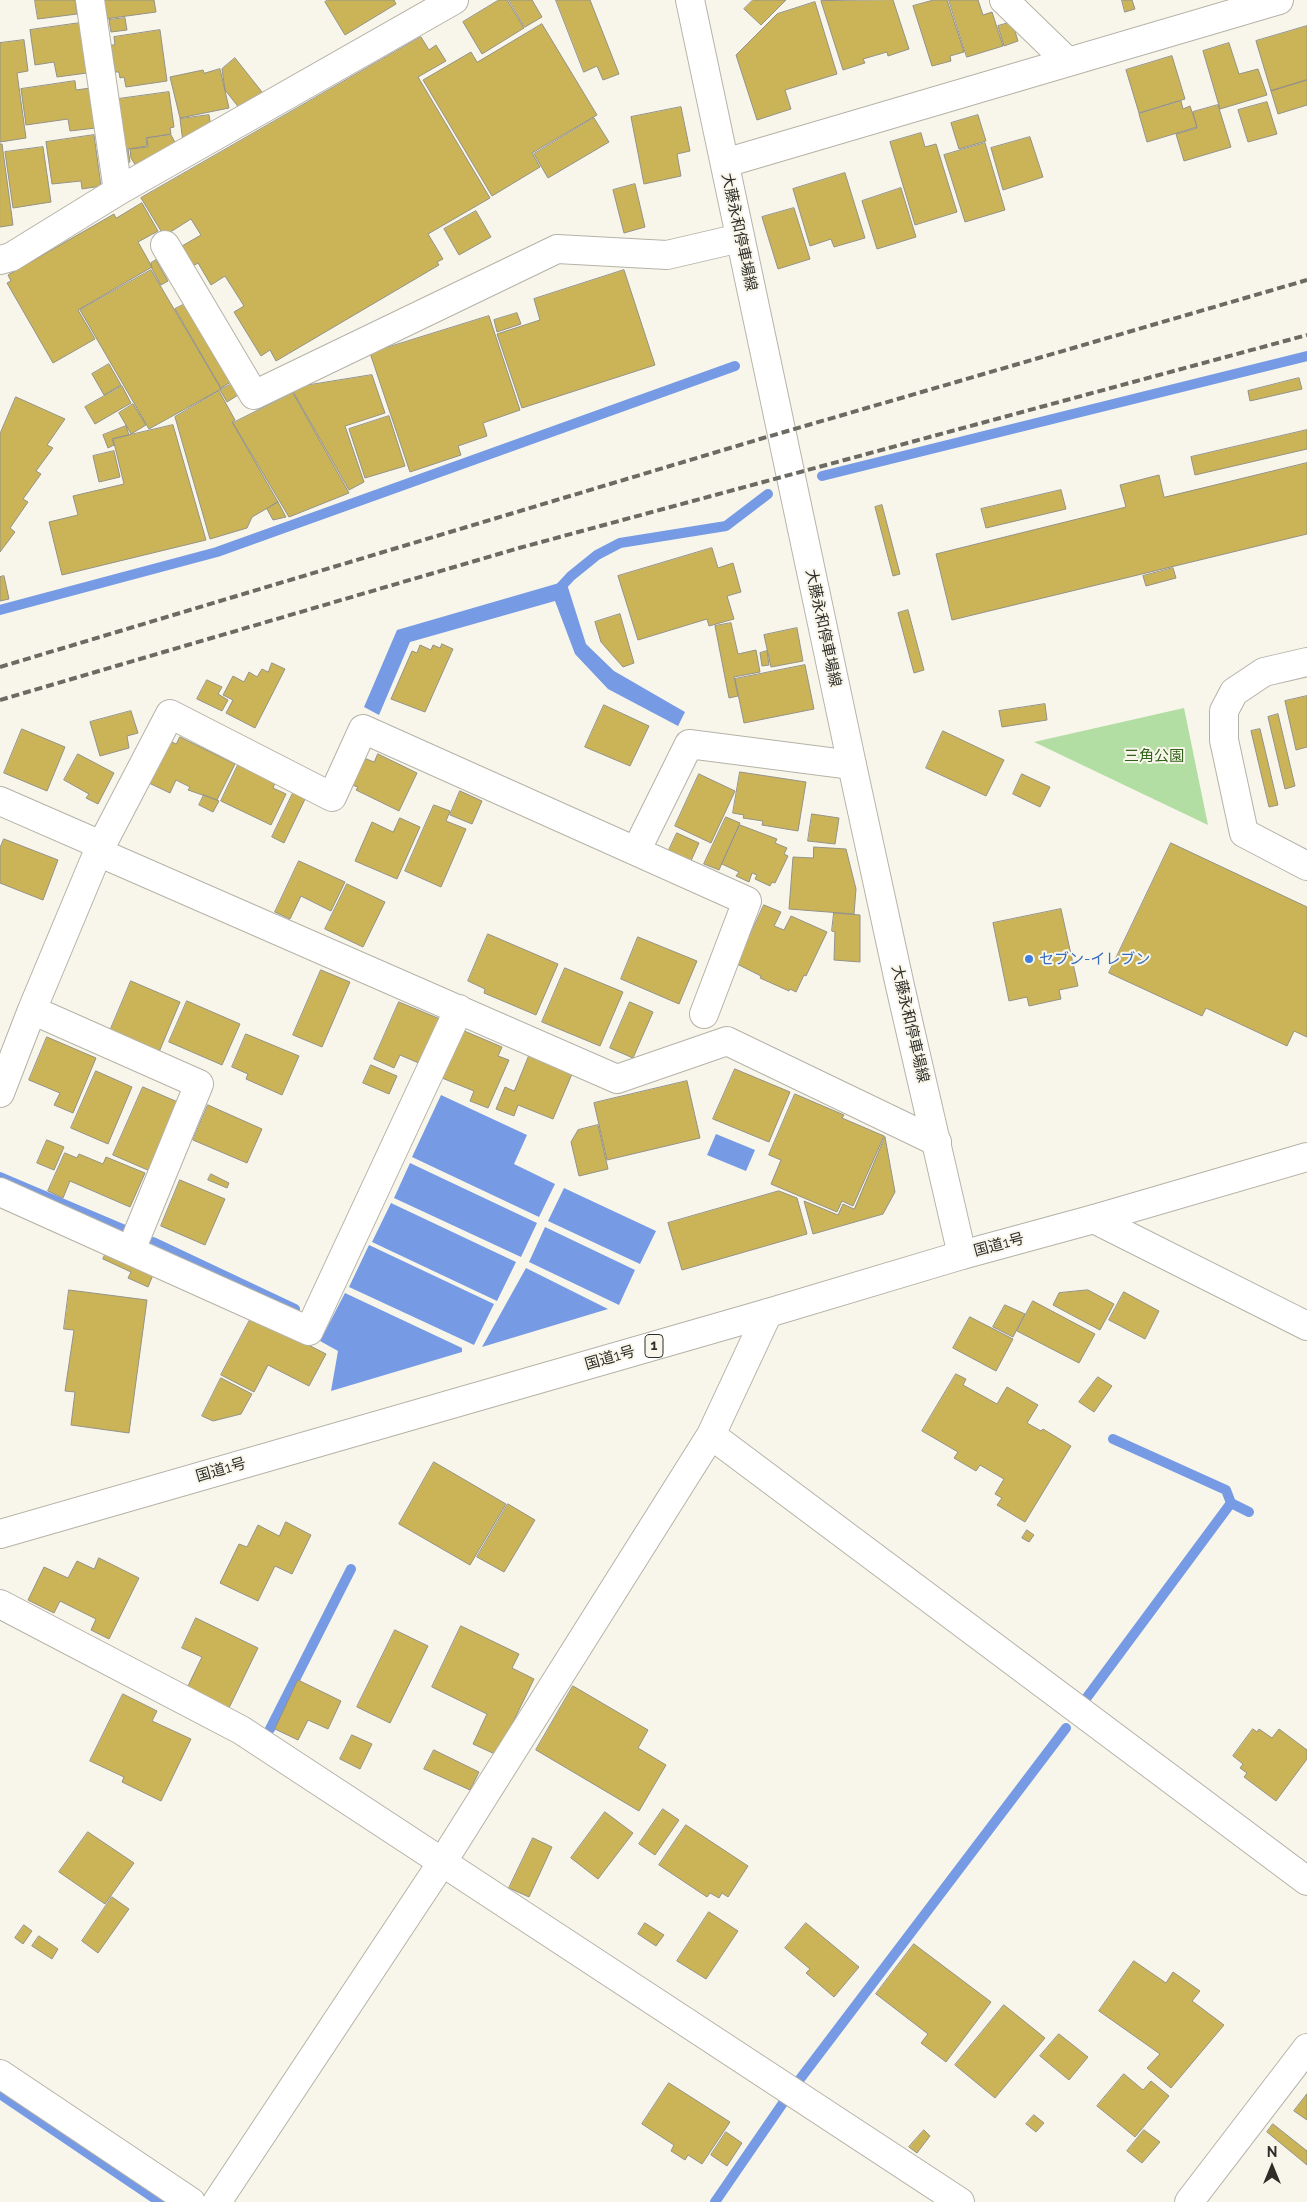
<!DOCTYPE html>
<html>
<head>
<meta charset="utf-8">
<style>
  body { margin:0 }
  #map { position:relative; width:1307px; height:2202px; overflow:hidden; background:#f8f6ea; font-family:Raleway,sans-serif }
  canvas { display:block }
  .north { position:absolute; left:1247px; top:2142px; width:50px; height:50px; -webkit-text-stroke:4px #f8f6ea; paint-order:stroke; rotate:0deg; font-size:14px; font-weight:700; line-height:20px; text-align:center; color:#2e2d29 }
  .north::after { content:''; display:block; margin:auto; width:18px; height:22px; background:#2e2d29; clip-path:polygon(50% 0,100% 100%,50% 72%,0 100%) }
</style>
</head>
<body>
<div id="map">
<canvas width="1307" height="2202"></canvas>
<div class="north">N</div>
</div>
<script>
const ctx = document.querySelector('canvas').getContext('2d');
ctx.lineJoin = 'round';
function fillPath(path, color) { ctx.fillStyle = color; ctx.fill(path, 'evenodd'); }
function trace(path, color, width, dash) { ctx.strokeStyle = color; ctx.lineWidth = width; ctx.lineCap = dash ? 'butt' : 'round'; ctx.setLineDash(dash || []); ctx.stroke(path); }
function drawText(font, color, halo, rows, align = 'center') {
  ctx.font = font + ' Raleway,"Noto Sans JP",sans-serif'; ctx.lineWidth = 4; ctx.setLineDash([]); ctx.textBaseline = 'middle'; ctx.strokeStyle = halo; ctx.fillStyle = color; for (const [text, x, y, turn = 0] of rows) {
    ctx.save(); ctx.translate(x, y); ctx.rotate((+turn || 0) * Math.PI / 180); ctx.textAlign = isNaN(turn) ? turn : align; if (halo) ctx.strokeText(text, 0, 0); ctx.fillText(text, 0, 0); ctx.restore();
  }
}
fillPath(new Path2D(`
  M1184 708 1208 825 1034 742Z`), '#b2dda3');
fillPath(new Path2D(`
  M566 581 586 644 614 671 685 712 678 726 608 689 575 654 555 601 410 642 379 715 364 707 397 630Z
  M441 1095 527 1135 514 1164 555 1184 539 1217 412 1157Z
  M716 1134 755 1150 746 1171 707 1155Z
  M410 1163 537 1223 521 1257 394 1198Z
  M564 1188 656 1231 640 1264 548 1221Z
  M391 1203 516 1262 497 1301 372 1242Z
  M545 1227 635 1270 619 1305 529 1262Z
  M369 1245 494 1304 474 1345 349 1287Z
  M526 1268 608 1309 482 1347Z
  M345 1293 462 1348V1352L331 1391 338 1351 320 1341Z`), '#769be4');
trace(new Path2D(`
  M822 476 1307 356
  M558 590 571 576 597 555 620 543 726 526 768 494
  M0 610 217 552 735 366
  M0 1177 125 1230
  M153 1242 295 1309
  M1113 1439 1226 1490 1231 1503
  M1082 1704 1231 1503 1249 1512
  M270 1729 351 1569
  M800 2079 1066 1728
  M0 2094 160 2202
  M715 2202 783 2103`), '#769be4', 10);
const building = new Path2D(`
  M35 0H75L77 14 38 19Z
  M102 0H154L156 12 105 19Z
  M328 0H394L396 4 345 35 325 2Z
  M499 0H507L524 28 482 54 463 22Z
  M509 0H532L542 17 525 27Z
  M556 0H590L619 74 603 80 597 66 584 72Z
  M753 0H786L761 25 744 9Z
  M893 0 909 49 888 56 887 52 863 59 865 63 843 70 821 1Z
  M934 0H947L964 52 950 56 951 61 932 66 913 6Z
  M949 0H978L983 15 992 12 1003 46 967 57Z
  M1122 0H1132L1135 9 1125 12Z
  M815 2 837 74 785 90 791 109 757 120 736 55 777 14Z
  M125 18 127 30 111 32 109 20Z
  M1012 22 1018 41 1004 46 998 26Z
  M80 23 87 73 57 77 54 62 35 65 30 30Z
  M542 24 597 115 532 153 540 167 492 196 423 80 471 52 477 62Z
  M1307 26V80L1271 91 1256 41Z
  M160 30 167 81 126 87 124 77 120 78 119 72H115L111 45H115L114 37Z
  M421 37 429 50 436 45 446 61 418 77 490 198 428 234 443 259 437 262 439 265 276 361 270 350 261 356 234 312 244 306 225 276 211 285 198 263 193 266 182 246 201 235 191 219 164 236 141 198Z
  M24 40 28 71 17 73 26 138 0 142V43Z
  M1229 43 1239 74 1258 69 1267 95 1220 109 1203 51Z
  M1172 56 1185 99 1139 113 1126 70Z
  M235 58 262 92 240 109 225 90 222 69Z
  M220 69 229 108 180 118 170 77 203 70 204 73Z
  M1307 80V105L1278 114 1271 91Z
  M75 81 76 90 90 88 96 128 70 131 68 119 26 125 21 89Z
  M169 92 174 127 170 128 171 134 146 138 147 146 128 149 130 162 122 163 118 99Z
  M1181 101 1183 109 1190 106 1197 127 1147 142 1139 114Z
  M1267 102 1277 134 1248 142 1238 110Z
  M1218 105 1231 147 1184 161 1176 134 1197 128 1193 112Z
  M681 107 690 151 677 154 681 176 644 184 631 117Z
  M209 115 211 127 183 142 180 119Z
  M978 115 986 141 959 149 951 123Z
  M594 118 609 142 548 178 534 154Z
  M921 133 925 147 936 144 957 212 915 225 890 142Z
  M94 135 101 186 82 189 81 181 52 184 46 142Z
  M171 135 177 146 138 169 131 158 130 149 148 147 147 138Z
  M1030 137 1043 177 1003 190 991 148Z
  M985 143 1005 210 965 222 944 155Z
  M0 144H2L13 225 0 227Z
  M43 147 51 202 13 208 5 152Z
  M845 173 865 238 834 247 831 239 810 246 793 189Z
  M635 184 645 227 624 233 613 190Z
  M901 188 916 237 877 249 862 201Z
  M142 203 158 231 138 242 152 267 78 310 95 339 53 363 7 283 11 281 8 275 114 214 116 218Z
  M794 208 810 259 778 269 762 217Z
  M476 211 491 237 459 255 444 229Z
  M156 260 168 281 161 285 152 269 151 263Z
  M151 270 221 389 149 429 80 310Z
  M624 270 655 365 522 408 497 334 540 320 534 299Z
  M185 304 231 382 221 388 175 309Z
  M517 313 521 324 497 332 494 320Z
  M489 316 520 410 483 423 487 436 458 446 461 455 410 472 370 353Z
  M109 364 121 385 104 395 92 374Z
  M372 375 385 413 345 426 364 482 349 490 291 388Z
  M1299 378 1302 389 1250 401 1248 391Z
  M232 384 238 395 227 402 220 390Z
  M122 386 131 403 95 424 85 407Z
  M219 391 235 420 232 422 278 502 252 517 247 528 210 539 175 417Z
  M293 393 349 493 289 517 233 423Z
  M16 397 65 419 47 445 53 448 36 471 41 474 23 499 28 502 10 528 15 532 0 552V434Z
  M133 404 146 425 131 434 119 413Z
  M389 416 405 466 365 478 349 429Z
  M173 425 206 540 62 575 49 522 78 515 73 496 124 484 113 439Z
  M126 426 129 435 112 439 114 445 108 448 103 435Z
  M1307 430V449L1195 475 1191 457Z
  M114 451 120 477 99 482 93 456Z
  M1307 463V534L952 620 936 554 1126 507 1120 485 1159 475 1164 497Z
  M1061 490 1066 509 986 528 981 509Z
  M278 502 286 517 273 520 267 509Z
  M882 505 900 574 893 576 875 507Z
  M712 548 718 568 733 563 741 592 727 596 734 619 709 626 707 619 638 640 618 576Z
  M1173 568 1176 578 1146 586 1143 576Z
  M4 576 9 599 0 601V577Z
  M908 610 924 670 914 673 898 613Z
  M620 614 634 663 623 667 601 642 595 622Z
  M731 623 738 654 756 650 760 672 734 677 738 696 729 698 715 626Z
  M797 628 803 661 771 667 764 635Z
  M442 644 453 649 425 712 391 699 412 651 417 653 420 645 431 650 433 645 440 648Z
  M767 651 769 665 762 666 760 653Z
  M272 663 285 669 255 728 226 713 233 700 223 695 233 676 244 682 249 672 257 677 262 669 268 672Z
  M805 665 814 709 744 723 735 679Z
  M207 680 222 687 218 694 228 700 222 711 197 699Z
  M1307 696V747L1296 750 1285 701Z
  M1045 704 1047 720 1002 727 999 711Z
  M604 705 649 726 630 766 585 747Z
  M131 711 138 733 127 736 129 748 100 756 90 722Z
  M1278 714 1295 786 1285 789 1268 717Z
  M22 729 65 747 47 791 4 773Z
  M1260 729 1278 805 1269 807 1251 731Z
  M943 731 1004 760 986 796 926 768Z
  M180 737 235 764 217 800 188 790 190 787 176 780 170 793 149 783 170 741 176 744Z
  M78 754 114 773 98 804 86 798 89 794 64 780Z
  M378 754 417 773 399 811 356 790 358 787 352 785 364 758 374 762Z
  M238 765 275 783 273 788 286 794 271 825 221 801Z
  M740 772 806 782 798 831 762 825 763 821 743 818 744 815 733 813Z
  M699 774 735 791 711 843 675 826Z
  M1022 774 1050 787 1040 807 1013 794Z
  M294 791 306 797 284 843 272 837Z
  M460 791 482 801 472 824 450 815Z
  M204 795 219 801 213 812 199 805Z
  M434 805 450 811 446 821 466 829 441 887 405 871Z
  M812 814 839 818 835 844 808 841Z
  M726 817 740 823 719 870 704 864Z
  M400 818 420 827 397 879 355 861 372 822 393 832Z
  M740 825 777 839 775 843 787 848 784 854 788 856 775 883 772 882 770 886 755 879 757 875 752 873 749 882 736 876 739 872 722 864Z
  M677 833 699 843 690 863 668 852Z
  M4 839 58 860 43 900 0 883V848Z
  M1171 843 1307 907V1037L1294 1031 1287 1046 1206 1008 1202 1016 1109 973Z
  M814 847 846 849 856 889 854 914 789 909 793 857 813 858Z
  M299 861 345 882 331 911 301 896 290 919 275 912Z
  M347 884 385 902 363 947 325 929Z
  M764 905 781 912 774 926 784 930 791 916 827 932 806 976 804 975 796 992 790 989 789 991 760 978 761 976 737 964Z
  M1061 909 1078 986 1059 990 1061 999 1029 1006 1027 997 1009 1001 993 923Z
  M834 913 860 915V962L834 960 835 932 832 931Z
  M488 934 558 964 536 1015 484 993 485 989 468 981Z
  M638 937 697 961 679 1004 621 979Z
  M565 968 623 992 600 1046 542 1022Z
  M321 970 350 982 322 1047 293 1035Z
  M131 981 180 1002 159 1052 110 1031Z
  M187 1001 240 1024 222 1065 169 1042Z
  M399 1002 440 1019 421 1064 400 1055 394 1068 374 1059Z
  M630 1002 653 1012 633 1058 610 1048Z
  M462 1030 502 1047 498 1056 509 1060 488 1108 470 1101 474 1091 442 1078Z
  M246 1034 299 1056 282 1095 246 1079 248 1074 232 1067Z
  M47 1037 96 1058 73 1113 54 1105 60 1093 29 1080Z
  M529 1056 572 1074 553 1119 518 1105 514 1116 496 1109 505 1087 514 1091Z
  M371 1065 397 1076 389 1094 363 1083Z
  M735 1069 790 1092 769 1142 713 1119Z
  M96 1071 132 1087 108 1144 71 1128Z
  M687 1081 700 1138 607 1160 594 1103Z
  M143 1087 180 1103 150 1171 113 1155Z
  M795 1094 844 1115 842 1118 884 1136 853 1206 842 1201 837 1212 771 1184 781 1160 769 1155Z
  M208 1105 262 1129 247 1163 193 1140Z
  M598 1125 608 1169 579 1176 571 1142 578 1130Z
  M885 1137 895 1192 883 1214 813 1234 804 1201 838 1215 843 1204 854 1209Z
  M47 1140 64 1147 54 1170 37 1163Z
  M65 1153 77 1158 79 1154 103 1164 106 1157 145 1173 130 1207 70 1181 63 1198 48 1191Z
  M211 1174 229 1183 227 1188 208 1180Z
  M180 1180 225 1199 205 1245 161 1226Z
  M779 1191 797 1198 807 1234 682 1270 668 1223Z
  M106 1253 153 1275 148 1287 128 1278 131 1272 103 1259Z
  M69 1290 147 1300 129 1433 71 1425 75 1392 65 1391 74 1330 64 1329Z
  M1088 1290 1114 1304 1100 1330 1053 1305 1059 1293Z
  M1124 1292 1159 1311 1145 1339 1109 1320Z
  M1033 1301 1095 1334 1079 1363 1017 1331Z
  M1005 1305 1025 1314 1013 1337 993 1327Z
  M252 1316 326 1354 309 1386 268 1365 254 1392 221 1375Z
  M970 1317 1013 1339 996 1371 953 1348Z
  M956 1374 966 1379 963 1385 997 1404 1007 1387 1038 1405 1027 1423 1041 1431 1043 1429 1071 1446 1025 1522 997 1505 1002 1498 995 1494 1004 1479 980 1465 976 1471 954 1458 958 1452 922 1431Z
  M1098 1377 1112 1386 1094 1412 1079 1402Z
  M221 1378 252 1394 241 1414 213 1421 202 1416Z
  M434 1462 506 1504 470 1565 399 1524Z
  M508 1504 535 1520 504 1572 477 1557Z
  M286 1522 311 1535 292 1574 275 1566 258 1601 220 1583 239 1544 247 1547 258 1525 279 1536Z
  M1027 1530 1034 1535 1029 1542 1022 1538Z
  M99 1558 139 1578 109 1639 91 1630 96 1619 60 1601 54 1613 28 1600 44 1567 68 1578 77 1561 94 1569Z
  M196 1618 258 1648 229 1708 187 1688 202 1657 182 1648Z
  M461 1626 519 1654 512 1668 534 1679 497 1755 473 1744 487 1714 432 1687Z
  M395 1630 428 1646 390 1723 357 1707Z
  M298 1680 341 1701 328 1729 308 1720 298 1740 275 1729Z
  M573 1686 648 1730 638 1748 666 1765 639 1811 536 1750Z
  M123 1694 157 1711 152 1721 191 1739 161 1801 122 1782 124 1777 90 1761Z
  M1253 1729 1257 1732 1259 1729 1272 1738 1279 1729 1307 1750V1759L1276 1801 1244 1777 1247 1773 1240 1768 1243 1764 1233 1756Z
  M352 1735 372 1744 360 1769 340 1759Z
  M434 1750 479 1772 470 1790 424 1769Z
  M663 1809 679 1820 655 1855 639 1844Z
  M605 1812 633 1833 598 1879 571 1858Z
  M686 1825 748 1866 728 1897 722 1893 719 1898 710 1893 707 1897 659 1865Z
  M88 1832 134 1863 105 1904 59 1872Z
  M533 1838 552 1847 529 1897 509 1888Z
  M112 1897 129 1909 98 1953 82 1941Z
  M709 1912 738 1931 706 1979 677 1961Z
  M645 1923 664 1935 656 1946 638 1934Z
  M806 1923 859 1967 834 1997 806 1973 810 1969 785 1948Z
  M24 1925 32 1931 23 1944 15 1938Z
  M39 1936 58 1949 52 1959 32 1946Z
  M914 1944 991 2002 946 2062 921 2043 928 2034 876 1994Z
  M1134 1961 1166 1983 1173 1972 1200 1991 1192 2001 1224 2025 1171 2088 1147 2068 1160 2054 1099 2011Z
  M1004 2005 1045 2038 995 2098 955 2065Z
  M1059 2034 1088 2057 1069 2080 1040 2056Z
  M1124 2074 1143 2090 1151 2081 1169 2096 1135 2137 1097 2106Z
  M669 2083 730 2122 702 2164 688 2155 685 2160 671 2151 674 2145 642 2124Z
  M1307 2094V2120L1294 2111Z
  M1034 2115 1044 2123 1036 2132 1026 2124Z
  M1273 2124 1307 2151V2165L1267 2132Z
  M924 2130 930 2136 917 2153 909 2147Z
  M1144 2130 1160 2142 1142 2163 1127 2151Z
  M726 2132 742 2143 727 2166 711 2155Z`);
fillPath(building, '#cbb457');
trace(building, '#949287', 1);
const minor = new Path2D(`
  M90 0 118 191
  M1004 0 1068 62
  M725 163 1279 0
  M165 245 254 395 557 249 667 255 740 238
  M0 260 11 257 118 191 454 0
  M1307 662 1264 672 1234 692 1224 711V740L1244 833 1307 866
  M0 801 101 845
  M636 851 689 744 852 765
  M98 852 617 1079 727 1041 937 1142
  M32 1010 199 1084 131 1250
  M0 1093 32 1010 98 852 170 714 332 797 363 729 747 901 704 1014
  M0 1192 309 1331 459 1009
  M1094 1219 1307 1326
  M711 1435 1307 1881
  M0 1604 241 1730 960 2202
  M0 2074 191 2202
  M217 2202 443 1861 711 1435 768 1313
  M1189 2202 1307 2048`);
const major = new Path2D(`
  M690 0 852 765 900 986 962 1255`);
const highway = new Path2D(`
  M0 1534 768 1313 962 1255 1094 1219 1307 1157`);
trace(minor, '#b5b2a7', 30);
trace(major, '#b5b2a7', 30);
trace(highway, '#b5b2a7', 30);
trace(minor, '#fff', 28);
trace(major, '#fff', 28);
trace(highway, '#fff', 28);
trace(new Path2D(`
  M0 667 760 439 1307 280
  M0 700 519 548 1307 335`), '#6b6a63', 4, [8, 4]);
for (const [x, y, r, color] of [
  [1029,959,5,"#3f7fe0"]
]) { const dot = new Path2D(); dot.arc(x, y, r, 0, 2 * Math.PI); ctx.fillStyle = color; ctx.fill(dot); trace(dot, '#f8f6ea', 2); }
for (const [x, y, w] of [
  [654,1346,18]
]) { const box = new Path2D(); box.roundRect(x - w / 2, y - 11.5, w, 23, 4); ctx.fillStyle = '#f8f6ea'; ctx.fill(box); trace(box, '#2e2d29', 1); }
drawText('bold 14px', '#2e2d29', null, [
  ["1",654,1346]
]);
drawText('15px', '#2e2d29', '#f8f6ea', [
  ["大藤永和停車場線",739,232,78],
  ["大藤永和停車場線",823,628,78],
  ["大藤永和停車場線",910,1024,77],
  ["国道1号",999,1245,-15],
  ["国道1号",610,1358,-16],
  ["国道1号",221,1470,-16]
]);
drawText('15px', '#306219', '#f8f6ea', [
  ["三角公園",1154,756]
]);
drawText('15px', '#366cbe', '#f8f6ea', [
  ["セブン-イレブン",1039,959]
], 'left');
</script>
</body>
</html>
